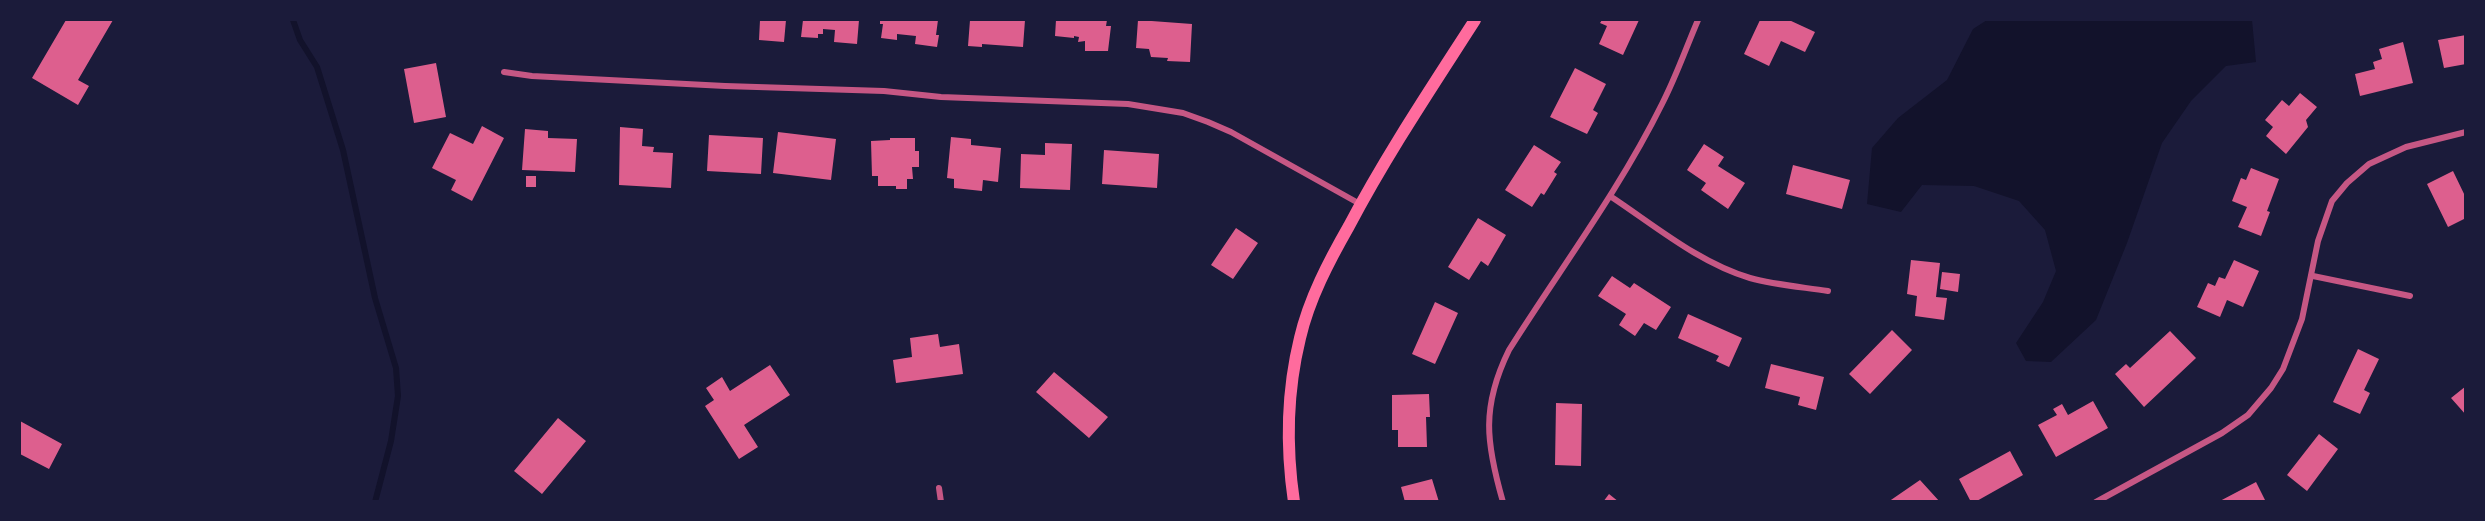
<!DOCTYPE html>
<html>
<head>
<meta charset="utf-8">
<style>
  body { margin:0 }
  #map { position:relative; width:2485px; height:521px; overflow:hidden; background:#1b1b3a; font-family:"DejaVu Sans",sans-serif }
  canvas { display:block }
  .frame { position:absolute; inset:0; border:21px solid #1b1b3a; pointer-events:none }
</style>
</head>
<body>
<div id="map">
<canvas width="2485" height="521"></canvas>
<div class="frame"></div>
</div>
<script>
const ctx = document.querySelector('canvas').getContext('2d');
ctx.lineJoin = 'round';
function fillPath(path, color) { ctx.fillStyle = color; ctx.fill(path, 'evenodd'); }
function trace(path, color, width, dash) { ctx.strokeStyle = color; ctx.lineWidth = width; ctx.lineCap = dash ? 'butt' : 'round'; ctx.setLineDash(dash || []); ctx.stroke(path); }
fillPath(new Path2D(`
  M1987 20H2252L2256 62 2226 66 2191 101 2162 143 2127 243 2096 320 2051 362 2026 361 2016 343 2043 302 2056 271 2045 230 2019 201 1974 186 1922 185 1901 212 1867 204 1872 148 1898 118 1947 80 1973 29Z`), '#12122b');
trace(new Path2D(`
  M293 20 300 40 317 67 343 150 375 298 396 368 398 396 391 441 375 502`), '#12122b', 6);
fillPath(new Path2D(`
  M66 20H113L78 80 89 86 78 105 32 78Z
  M760 20H786L784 42 759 40Z
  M803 20H859L857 44 834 42 835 30 823 29V34H818V38L801 37Z
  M880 20H938L936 35H939L937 47 915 44 916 36 897 34V40L881 38 883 24H880Z
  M970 20H1025L1023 47 982 44V47L968 46Z
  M1056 20H1107L1106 26H1111L1108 51H1085V41L1078 42 1079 37 1074 36V38L1055 36Z
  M1138 20 1192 24 1190 62 1167 61 1168 58 1151 57 1149 49 1136 48Z
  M1602 20H1639L1623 55 1599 44 1607 26 1600 23Z
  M1760 20H1789L1815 32 1805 52 1781 41 1769 66 1744 54Z
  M2466 35V64L2444 68 2438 40Z
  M2403 42 2413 83 2360 96 2355 74 2375 69 2373 62 2382 59 2379 49Z
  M436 63 446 117 414 123 404 69Z
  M1575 68 1606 84 1593 110 1598 113 1587 134 1550 117Z
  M2300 93 2317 107 2306 120 2308 127 2286 154 2266 136 2273 127 2265 120 2282 100 2289 106Z
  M482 126 504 138 472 201 451 190 456 180 432 168 450 133 473 144Z
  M620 127 643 129 642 146 654 147 653 152 673 153 671 188 619 185Z
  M525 129 548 131V138L577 139 575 172 522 170Z
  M778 132 836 139 831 180 773 173Z
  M709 135 763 138 761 174 707 171Z
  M951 137 971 139V145L1001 148 998 182 983 180 982 191 954 188V179L947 178Z
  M890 138H915V151H919V167H912L913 179H907V189H896V186H878V176H872L871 141 890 140Z
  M1045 143 1072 144 1070 190 1020 188 1021 154 1045 155Z
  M1704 144 1724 157 1718 166 1745 183 1728 209 1701 190 1706 183 1687 170Z
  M1534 145 1561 162 1554 172 1557 174 1544 195 1541 193 1532 207 1505 190Z
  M1104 150 1159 154 1157 188 1102 184Z
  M1793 165 1850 180 1842 209 1786 194Z
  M2251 168 2279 179 2267 211 2270 212 2261 236 2238 227 2247 207 2232 201 2241 178 2246 180Z
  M2453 171 2466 198V218L2448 227 2427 184Z
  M526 176H536V187H526Z
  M1478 218 1506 235 1488 266 1481 261 1469 280 1448 267Z
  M1236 228 1258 243 1233 279 1211 265Z
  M1911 260 1940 263 1936 297 1947 298 1944 320 1915 316 1917 296 1907 294Z
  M2234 260 2259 271 2243 307 2227 300 2220 317 2197 307 2208 283 2215 286 2219 277 2225 279Z
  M1942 272 1960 274 1958 292 1940 289Z
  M1612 276 1630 288 1634 283 1671 307 1656 330 1644 323 1635 336 1619 325 1626 314 1598 296Z
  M1435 302 1458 313 1435 364 1412 354Z
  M1688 314 1742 338 1729 367 1716 361 1719 356 1678 338Z
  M1892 330 1912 350 1870 394 1849 374Z
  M2170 331 2196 358 2144 407 2115 374 2126 364 2130 368Z
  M938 334 940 347 959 344 963 374 896 383 893 360 912 357 910 338Z
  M2358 349 2379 359 2364 390 2370 393 2360 414 2333 402Z
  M1771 364 1824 377 1816 410 1798 405 1800 397 1765 388Z
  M770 365 790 395 744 425 758 447 739 459 705 406 714 400 706 388 722 377 730 391Z
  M1054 372 1108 417 1089 438 1036 392Z
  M2466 386V415L2451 398Z
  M1429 394 1430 417H1426L1427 447H1398V430H1392V395Z
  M2093 401 2108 428 2056 457 2038 425 2057 415 2053 409 2062 404 2068 415Z
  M1556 403 1582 404 1581 466 1555 465Z
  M558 418 586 441 542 494 514 471Z
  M20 421 62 444 49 469 20 454Z
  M2319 434 2338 449 2307 491 2287 475Z
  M2010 451 2023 475 1975 502H1971L1959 479Z
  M1432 479 1439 502H1405L1401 487Z
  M1920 480 1940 502H1888Z
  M2256 482 2266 502H2218Z
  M1609 494 1619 502H1603Z`), '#dd5f8e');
trace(new Path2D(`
  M504 72 532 76 725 86 884 91 941 97 1128 104 1183 113 1208 122 1231 132 1360 204
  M1610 196C1654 225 1699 263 1750 278 1775 285 1802 287 1828 291
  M2313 276 2410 296
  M939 488 941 502
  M1503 502C1486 443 1481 407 1509 350 1560 269 1619 191 1662 104 1676 77 1686 48 1698 20
  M2096 502 2222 433 2248 415 2271 388 2283 369 2302 319 2318 241 2332 201 2347 183 2369 164 2406 147 2466 132`), '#c65784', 6);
trace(new Path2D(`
  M1294 502C1286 448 1287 391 1300 338 1309 299 1329 261 1349 226 1387 154 1432 87 1475 20`), '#ff6b9d', 12);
</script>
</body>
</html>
